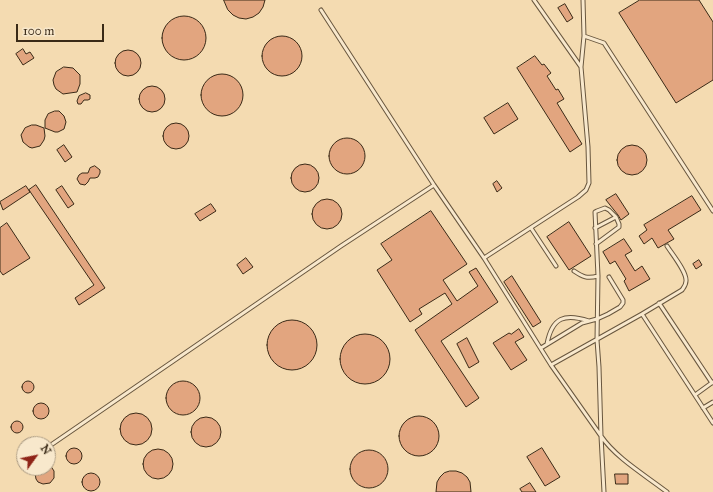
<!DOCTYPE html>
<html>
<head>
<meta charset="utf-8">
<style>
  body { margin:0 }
  #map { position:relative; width:713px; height:492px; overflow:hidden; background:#f4dbb1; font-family:"IM FELL Great Primer",serif }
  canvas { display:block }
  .north { position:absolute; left:16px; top:436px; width:40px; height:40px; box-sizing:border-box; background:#f8e8cc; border:1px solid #ac9c84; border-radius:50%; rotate:57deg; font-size:11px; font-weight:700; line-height:16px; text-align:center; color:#3a2a17 }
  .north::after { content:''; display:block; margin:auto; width:14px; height:18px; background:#8f2418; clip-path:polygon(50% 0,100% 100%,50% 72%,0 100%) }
  .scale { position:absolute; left:16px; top:24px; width:88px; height:18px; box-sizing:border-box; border:2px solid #3a2a17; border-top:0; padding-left:5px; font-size:12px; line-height:14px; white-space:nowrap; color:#3a2a17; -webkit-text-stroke:3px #f8e8cc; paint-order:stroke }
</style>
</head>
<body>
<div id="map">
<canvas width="713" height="492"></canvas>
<div class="north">N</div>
<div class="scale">100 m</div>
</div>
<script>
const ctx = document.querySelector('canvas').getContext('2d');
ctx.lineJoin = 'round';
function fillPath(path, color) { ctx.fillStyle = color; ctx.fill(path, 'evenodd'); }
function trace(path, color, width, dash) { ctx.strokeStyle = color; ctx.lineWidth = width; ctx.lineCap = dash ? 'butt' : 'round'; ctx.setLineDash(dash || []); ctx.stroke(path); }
const building = new Path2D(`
  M224 0H265L263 7 259 13 253 17 246 19 239 18 233 15 228 10Z
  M640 0H699L713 22V80L676 103 619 13Z
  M565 4 573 18 567 22 558 8Z
  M162 38a22 22 0 1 1 44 0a22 22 0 1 1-44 0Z
  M262 56a20 20 0 1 1 40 0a20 20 0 1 1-40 0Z
  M23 49 26 54 30 52 34 58 23 65 16 54Z
  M115 63a13 13 0 1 1 26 0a13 13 0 1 1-26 0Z
  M535 56 542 65 544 64 551 73 547 76 556 90 558 89 564 99 557 103 582 144 570 152 517 68Z
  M64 67 73 68 80 75V84L77 92 63 94 56 89 54 85 53 80 56 72Z
  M201 95a21 21 0 1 1 42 0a21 21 0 1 1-42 0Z
  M139 99a13 13 0 1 1 26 0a13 13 0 1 1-26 0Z
  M86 93 90 95V99L88 100H84L81 104H78L77 101 79 96Z
  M508 103 518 119 494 134 484 118Z
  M55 111H59L64 116 66 122 64 129 58 132H55L45 128V120L48 114Z
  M163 136a13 13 0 1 1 26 0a13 13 0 1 1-26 0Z
  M32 125H36L44 128 45 136 44 140 40 146 32 148 29 147 23 142 21 135 25 128Z
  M329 156a18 18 0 1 1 36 0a18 18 0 1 1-36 0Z
  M617 160a15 15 0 1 1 30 0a15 15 0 1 1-30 0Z
  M64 145 72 157 65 162 57 150Z
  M291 178a14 14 0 1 1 28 0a14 14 0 1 1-28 0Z
  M95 166 100 170V173L98 177 95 178H90L88 182 85 185 80 184 77 179 79 175 82 173H88L90 168Z
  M497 181 502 188 497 192 493 184Z
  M36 185 105 288 79 305 75 298 94 285 29 190Z
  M26 186 30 192 3 210 0 202Z
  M62 186 74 204 68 208 56 190Z
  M616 194 629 214 621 220 618 215 606 200Z
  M692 196 701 210 668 230 674 239 658 248 652 238 644 244 639 236 647 230 644 225Z
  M312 214a15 15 0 1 1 30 0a15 15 0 1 1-30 0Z
  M211 204 216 211 200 221 195 214Z
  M431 211 467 264 443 280 457 301 478 286 469 272 476 268 498 302 441 341 479 398 466 407 415 330 452 304 445 293 419 309 422 314 410 322 377 270 392 260 381 244Z
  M569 222 591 256 569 270 547 237Z
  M7 223 30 258 3 275 0 271V228Z
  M624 239 632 251 625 255 635 271 642 266 650 279 629 291 624 281 626 279 615 261 610 264 603 252Z
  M246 258 253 267 243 274 237 265Z
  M699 260 702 265 696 269 693 264Z
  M512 276 541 322 533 327 504 282Z
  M267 345a25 25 0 1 1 50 0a25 25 0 1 1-50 0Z
  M519 329 524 337 515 342 527 360 511 370 493 343 509 333 511 334Z
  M340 359a25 25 0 1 1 50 0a25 25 0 1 1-50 0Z
  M467 338 479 362 469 368 457 344Z
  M22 387a6 6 0 1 1 12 0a6 6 0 1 1-12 0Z
  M166 398a17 17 0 1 1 34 0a17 17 0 1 1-34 0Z
  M33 411a8 8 0 1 1 16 0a8 8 0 1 1-16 0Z
  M120 429a16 16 0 1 1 32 0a16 16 0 1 1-32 0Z
  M399 436a20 20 0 1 1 40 0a20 20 0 1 1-40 0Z
  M191 432a15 15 0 1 1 30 0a15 15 0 1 1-30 0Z
  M11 427a6 6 0 1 1 12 0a6 6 0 1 1-12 0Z
  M66 456a8 8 0 1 1 16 0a8 8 0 1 1-16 0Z
  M542 448 560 477 545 486 527 457Z
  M143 464a15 15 0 1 1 30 0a15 15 0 1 1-30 0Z
  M350 469a19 19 0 1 1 38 0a19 19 0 1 1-38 0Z
  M48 462 54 471V478L50 483 43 484 38 482 36 479 35 473 37 468H48Z
  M450 471H456L462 473 467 477 470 482 471 492H436L437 482 440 477 444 473Z
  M82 482a9 9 0 1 1 18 0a9 9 0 1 1-18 0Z
  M615 474H628V484H616Z
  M530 483 536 492H522L520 489Z`);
fillPath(building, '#e2a57f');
trace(building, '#3a2a17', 1);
const service = new Path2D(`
  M583 0 584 36
  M321 10 434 185 484 258 551 365 601 436 604 492
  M581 67 584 36 604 43 713 211
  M531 228 556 266
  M595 228 616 217
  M596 244 619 227V224L616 217 609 210 605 208 597 211 595 212 598 276 597 340 599 367 601 436C616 458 645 475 667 492
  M484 258 578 197 586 190 589 183 588 147 581 67 534 0
  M574 271C583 277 587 279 598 276
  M659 303 712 383
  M642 314 682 290C684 287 686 285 686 281 687 272 672 254 667 246
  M547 344C552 317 565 313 589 321
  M541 348 582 323 597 319 608 314 620 307 623 303V300L609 277
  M551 365 642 314 713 423
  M695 395 713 382
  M703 408 713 402
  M48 447 341 246 434 185`);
trace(service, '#68563e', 5);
trace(service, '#f8e8cc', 3);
</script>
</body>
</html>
